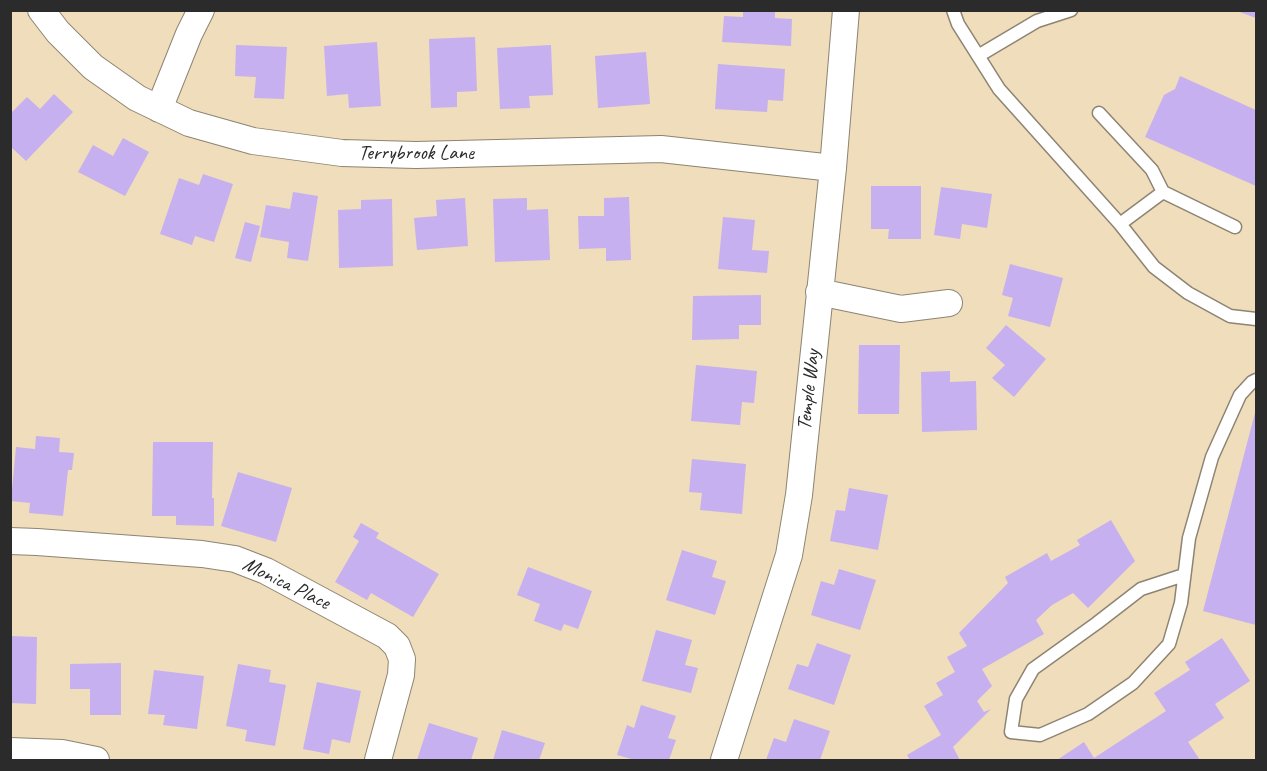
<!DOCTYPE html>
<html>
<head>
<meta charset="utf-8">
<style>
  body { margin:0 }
  #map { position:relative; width:1267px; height:771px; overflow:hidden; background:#efddbb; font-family:Caveat,sans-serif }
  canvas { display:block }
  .frame { position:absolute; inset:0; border:12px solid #2b2b2b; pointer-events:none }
</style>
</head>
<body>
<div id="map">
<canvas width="1267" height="771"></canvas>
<div class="frame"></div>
</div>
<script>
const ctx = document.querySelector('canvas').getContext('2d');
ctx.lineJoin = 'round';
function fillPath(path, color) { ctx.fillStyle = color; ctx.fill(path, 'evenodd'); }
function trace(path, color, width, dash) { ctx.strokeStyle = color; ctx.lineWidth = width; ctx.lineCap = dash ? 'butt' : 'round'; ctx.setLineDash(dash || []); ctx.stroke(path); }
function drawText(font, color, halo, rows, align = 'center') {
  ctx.font = font + ' Caveat,sans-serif'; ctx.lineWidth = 4.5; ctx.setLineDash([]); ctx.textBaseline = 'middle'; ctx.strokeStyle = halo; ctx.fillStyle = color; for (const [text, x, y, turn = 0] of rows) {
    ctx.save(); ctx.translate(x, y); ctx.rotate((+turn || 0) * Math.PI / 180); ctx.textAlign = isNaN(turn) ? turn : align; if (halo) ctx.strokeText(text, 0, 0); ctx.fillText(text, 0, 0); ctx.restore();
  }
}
fillPath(new Path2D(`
  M743 10H775V18L792 19 791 46 722 42 724 16 743 17Z
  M1237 10H1256V18L1237 11Z
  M475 37 477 91 457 92V107L431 108 429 39Z
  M377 42 381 106 349 108 348 94 327 96 324 46Z
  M236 45 287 47 284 99 254 98 256 77 235 76Z
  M551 45 553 95 529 96 530 108 500 109 497 48Z
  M646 52 650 104 598 108 595 56Z
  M718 64 785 69 783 101 768 100 767 112 715 109Z
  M1180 76 1256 110V186L1145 137 1164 95 1175 89Z
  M54 94 73 112 26 161 10 146V114L27 97 40 109Z
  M123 138 149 152 125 196 78 172 93 145 113 156Z
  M203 174 233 184 214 242 195 236 192 245 160 234 179 178 199 185Z
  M871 186H921V239H888L889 229H871Z
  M941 187 992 194 987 228 962 224 960 239 934 235Z
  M293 192 318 196 308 261 287 258 289 242 260 237 266 205 290 209Z
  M629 197 631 260 606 261V248L579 249 578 216H604V198Z
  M465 198 468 246 417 250 414 218 437 216 436 200Z
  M527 198V210L548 209 550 260 495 262 493 199Z
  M392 199 393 266 339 268 338 210 361 209V200Z
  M723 217 755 220 752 250 769 251 767 273 718 269Z
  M245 222 260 226 251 262 235 258Z
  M1010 264 1063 278 1050 327 1008 316 1013 298 1002 295Z
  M761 295V325H739V339L692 340 693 296Z
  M1006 325 1046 359 1014 397 992 378 1005 365 986 348Z
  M859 345H900L899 414H858Z
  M696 365 757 371 754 403 742 402 740 425 691 421Z
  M950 371V382L976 381 977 430 922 432 921 372Z
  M1256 409V625L1203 611Z
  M36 436 60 438 59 452 74 453 72 470H68L63 516 29 513 30 503 11 501 16 447 35 449Z
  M153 442H213L212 498H214V526L176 525V516H152Z
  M692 459 746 464 742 514 700 510 702 493 689 492Z
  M238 472 292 488 276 542 221 526Z
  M849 488 888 495 878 550 830 541 836 510 845 511Z
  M1111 520 1135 561 1088 608 1073 593 1052 605 1036 620 1044 634 982 669 992 686 977 701 984 712 991 709 953 747 960 760H910L907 755 941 735 924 706 943 695 936 683 955 672 947 657 967 646 959 633 1008 583 1005 577 1047 553 1051 561 1080 545 1077 540Z
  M361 523 379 533 376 538 439 574 413 617 371 593 367 600 335 582 359 541 353 537Z
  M682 550 717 561 712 577 726 581 715 615 666 600Z
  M528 567 592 591 578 629 564 624 561 631 534 621 540 604 517 595Z
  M839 569 876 580 860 630 811 615 821 581 834 585Z
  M656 630 692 640 685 665 698 668 691 693 642 681Z
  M10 636 37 637 36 704 10 703Z
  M1222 638 1250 681 1215 704 1224 718 1188 742 1200 760H1057L1084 742 1094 758 1166 711 1154 693 1190 670 1185 662Z
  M817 643 851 655 834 705 788 689 797 664 808 667Z
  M121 663V715H90V689H70V664Z
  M238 664 271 670 269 682 286 685 275 746 245 741 247 730 226 726Z
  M154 670 204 676 197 729 163 725 165 715 148 714Z
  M317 682 361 691 350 743 332 739 329 754 303 749Z
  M641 705 676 716 668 738 676 740 669 760H635L617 755 627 725 634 728Z
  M794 719 830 731 820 760H766L774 738 786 742Z
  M429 723 478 738 471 760H417Z
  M502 730 545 743 539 760H493Z`), '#c6b0ef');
const lane = new Path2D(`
  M953 10 958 24 999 89 1120 224 1154 267 1188 293 1230 316 1256 319
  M978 56 1037 21 1071 10
  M1099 113 1152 170 1163 192 1235 227
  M1120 224 1163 192
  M1184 575 1141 589 1097 623 1033 669 1016 699 1011 732 1040 735 1088 714 1133 683 1169 644 1181 603 1189 538 1212 457 1240 395 1252 382 1256 380`);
const street = new Path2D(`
  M41 10 58 32 93 67 137 98 189 123 253 141 342 153 416 155 661 149 833 168
  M159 109 189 34 201 10
  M819 292 901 309 949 303
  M10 541 37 542 202 554 235 559 266 571 387 636 397 646 402 659 401 675 378 760
  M10 751 62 753 96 760
  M724 760 789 555 799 495 833 168 846 10`);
trace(lane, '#8d8473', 15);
trace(street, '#8d8473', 28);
trace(lane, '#fff', 12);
trace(street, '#fff', 26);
drawText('21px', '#2b2b2b', '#fff', [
  ["Terrybrook Lane",416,153],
  ["Temple Way",809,390,-84],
  ["Monica Place",286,584,26]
]);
</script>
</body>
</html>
